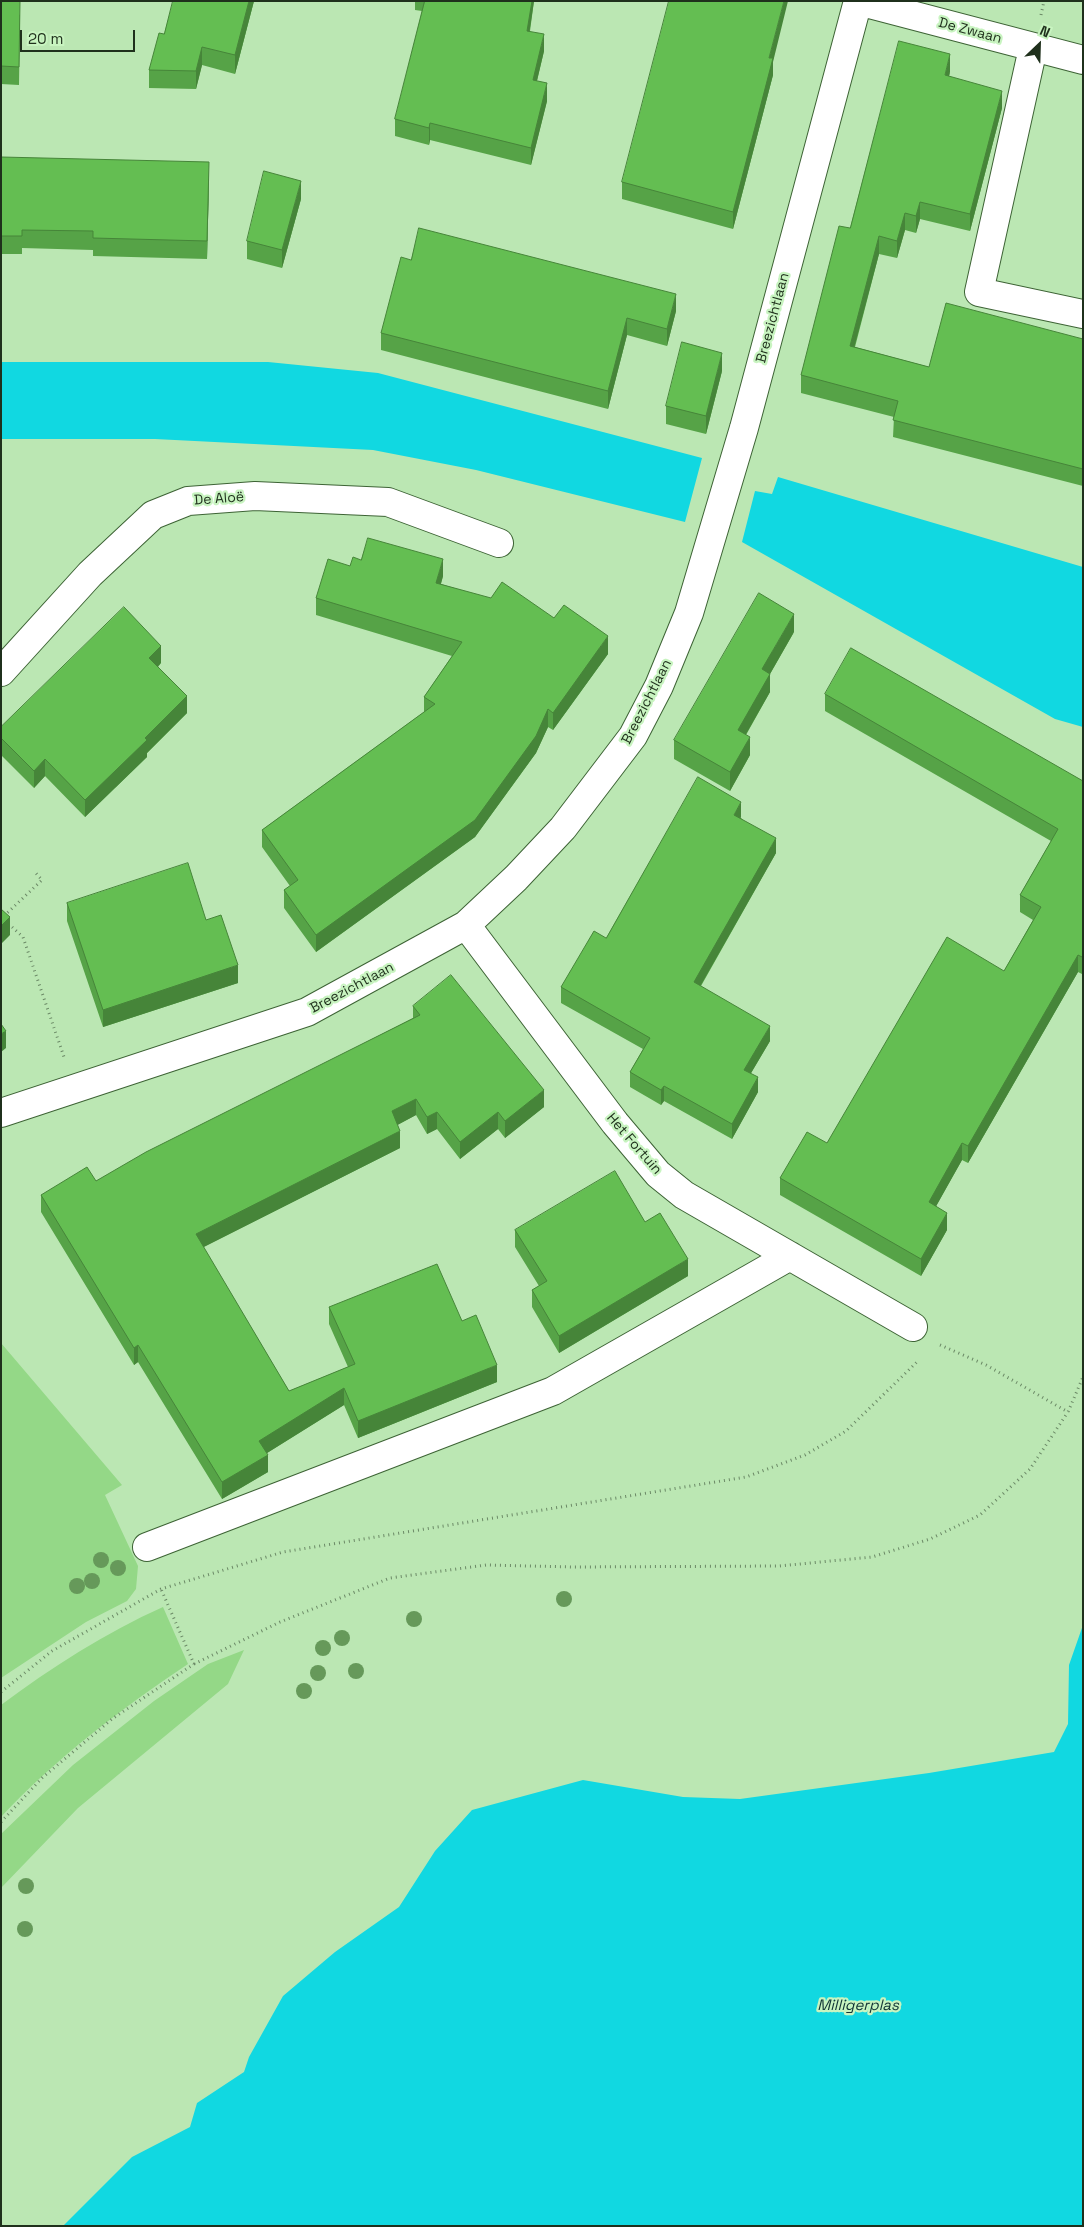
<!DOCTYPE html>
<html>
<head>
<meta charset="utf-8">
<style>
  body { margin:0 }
  #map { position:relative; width:1084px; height:2227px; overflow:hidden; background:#bbe7b3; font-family:"Space Grotesk",sans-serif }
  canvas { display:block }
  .frame { position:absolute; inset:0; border:2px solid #1f301c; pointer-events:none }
  .north { position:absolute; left:1014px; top:20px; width:50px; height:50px; -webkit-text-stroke:4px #c8f4c0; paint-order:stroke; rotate:24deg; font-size:14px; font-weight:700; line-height:20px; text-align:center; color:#1f301c }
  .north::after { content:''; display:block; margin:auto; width:18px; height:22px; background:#1f301c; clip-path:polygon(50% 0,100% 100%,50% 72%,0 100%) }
  .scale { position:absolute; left:20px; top:30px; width:115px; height:22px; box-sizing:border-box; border:2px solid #1f301c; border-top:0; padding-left:6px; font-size:15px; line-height:18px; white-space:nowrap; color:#1f301c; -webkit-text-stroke:4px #c8f4c0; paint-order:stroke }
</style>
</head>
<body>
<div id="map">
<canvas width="1084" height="2227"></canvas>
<div class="frame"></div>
<div class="north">N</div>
<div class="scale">20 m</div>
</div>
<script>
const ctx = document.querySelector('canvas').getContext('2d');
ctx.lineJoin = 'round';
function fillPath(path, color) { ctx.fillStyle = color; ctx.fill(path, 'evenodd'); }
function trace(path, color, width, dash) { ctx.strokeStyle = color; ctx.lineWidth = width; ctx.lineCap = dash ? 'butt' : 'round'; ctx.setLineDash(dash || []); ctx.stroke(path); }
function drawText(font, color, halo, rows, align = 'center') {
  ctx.font = font + ' "Space Grotesk",sans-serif'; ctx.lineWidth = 4.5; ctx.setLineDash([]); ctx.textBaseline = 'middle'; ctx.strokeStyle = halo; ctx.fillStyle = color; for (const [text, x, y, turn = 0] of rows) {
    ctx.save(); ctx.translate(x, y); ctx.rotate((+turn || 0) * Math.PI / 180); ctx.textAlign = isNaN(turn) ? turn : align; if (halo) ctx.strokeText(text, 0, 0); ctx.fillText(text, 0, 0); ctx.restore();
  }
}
fillPath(new Path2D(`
  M1 1343 122 1485 105 1495 138 1566 136 1589 127 1601 86 1622 1 1678Z
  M163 1607 188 1664C121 1709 56 1758 1 1817V1705C52 1667 105 1633 163 1607Z
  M244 1650 228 1684 78 1808 1 1888V1834L73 1765 154 1701 208 1664Z`), '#94d887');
fillPath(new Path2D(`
  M1 362H268L378 373 702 458 685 522 476 470 373 450 155 439H1Z
  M778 477 1083 567V727L1055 719 742 542 755 491 772 494Z
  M1083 1625V2226H63L132 2157 190 2127 197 2103 244 2072 249 2057 283 1996 335 1952 399 1907 435 1851 472 1810 583 1780 683 1797 740 1799 929 1773 1054 1752 1068 1724 1069 1665Z`), '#11d8e1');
const minor = new Path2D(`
  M858 1 1083 60
  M1033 48 979 292 1083 314
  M1 672 90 574 153 515 188 501 255 496 388 502 499 543
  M466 925 615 1123 658 1174 684 1195 913 1327
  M1 1113 307 1012 466 925 516 878 563 828 633 736 659 686 689 613 744 428 858 1
  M147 1547 553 1391 790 1256`);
trace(minor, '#3d6335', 30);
trace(new Path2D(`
  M1041 15 1044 1
  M4 916 42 880 34 871
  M1 917 23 937 64 1057
  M940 1345 986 1365 1068 1412 1083 1377
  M194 1664 280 1622 390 1578 486 1565 574 1567 779 1566 872 1557 930 1539 980 1515 1030 1469 1068 1412
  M1 1692 52 1651 161 1589 283 1552 746 1477 805 1455 846 1431 919 1360
  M1 1822 42 1778 112 1719 194 1664 161 1589`), '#6b8966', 3, [1, 4]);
trace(minor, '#fff', 28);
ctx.fillStyle = '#66995a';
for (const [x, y] of [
  [101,1560],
  [118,1568],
  [92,1581],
  [77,1586],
  [564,1599],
  [414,1619],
  [342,1638],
  [323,1648],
  [356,1671],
  [318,1673],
  [304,1691],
  [26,1886],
  [25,1929]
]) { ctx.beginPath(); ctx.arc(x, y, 8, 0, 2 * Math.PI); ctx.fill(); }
fillPath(new Path2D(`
  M1 1 20 15 19 85 1 84Z
  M254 1 235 74 202 65 196 89 149 88V70L164 34Z
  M415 1H534L530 31 544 51 537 81 547 101 531 165 430 140 429 145 395 136V119L422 11 415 10Z
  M773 62V75L733 229 622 199V182Z
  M950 72 949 76 1002 108 970 231 920 219 916 233 905 230 897 258 879 254 855 347 929 367 1083 339V486L893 437 894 417 801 393V375L850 228Z
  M1 157 209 180 207 259 93 256V250L22 248V254H1Z
  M301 199 282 268 247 259V241Z
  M411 260 676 311 667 346 627 335 608 409 381 350V333Z
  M722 371 706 434 666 424V406Z
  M361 560 443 576 441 584 554 618 608 654 553 730 548 727 536 753 475 837 316 952 284 908V890L290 886 262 847V830L424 712V697L452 656 316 615V598L350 566Z
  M794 632 770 674V692L746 735 750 755 730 791 674 759V740Z
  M161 663 158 667 187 713 147 753V757L85 817 45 776 34 788 1 755V727Z
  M825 694 1083 781V971L1082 974 1078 972 968 1163 962 1160 936 1206 947 1230 921 1276 780 1195V1178L827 1143 1004 971 1033 920 1020 912V895L1051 841 825 711Z
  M741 817V818L776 853 701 986 770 1041 751 1073 758 1092 732 1139 664 1101 661 1105 630 1087V1072L643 1049 561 1003V987L606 938Z
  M67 903 206 920 238 983 103 1027 67 921Z
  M413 1006 544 1107 505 1138 498 1129 460 1159 437 1129 427 1134 416 1115 397 1125 400 1148 203 1247 289 1391 348 1367 329 1324V1307L462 1321 497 1382 358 1438 344 1405 267 1453 268 1472 222 1499 138 1362 134 1365 41 1212V1195L96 1181 413 1018Z
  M645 1222 688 1276 559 1353 532 1307V1290L539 1286 515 1247V1230Z`), '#56a347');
fillPath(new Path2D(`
  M249 1H254L235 74V55Z
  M532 1H534L527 48V31Z
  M784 1H788L773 62V75L733 229V212L769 58Z
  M544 34V51L533 97V80Z
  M202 47V65L196 89V71Z
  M950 54V72L945 92V75Z
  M547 83V101L531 165V148Z
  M1002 91V108L970 231V214Z
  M430 123V140L429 145V128Z
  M209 162V180L207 259V241Z
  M301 181V199L282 268V250Z
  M920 202V219L916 233V216Z
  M905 213V230L897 258V241Z
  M879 236V254L850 363V346Z
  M676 294V311L667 346V329Z
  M627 318V335L608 409V391Z
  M722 353V371L706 434V416Z
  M443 559V576L436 600V583Z
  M794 614V632L762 688V669Z
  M608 636V654L553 730V713Z
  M161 646V663L149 675V658Z
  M770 674V692L738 748V730Z
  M187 696V713L147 753V757L85 817V800L145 738Z
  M548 709V727L536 753 475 837 316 952V935Z
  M750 737V755L730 791V772Z
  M45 759V776L34 788V771Z
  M741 802V817L734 830V815Z
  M776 838V853L694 997V982Z
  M10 917V935L1 944V926Z
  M1078 955V972L968 1163V1146Z
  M1083 955V971L1082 974V957Z
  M238 965V983L103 1027V1010Z
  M770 1026V1041L744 1085V1070Z
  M6 1031V1048L1 1052V1034Z
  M758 1077V1092L732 1139V1124Z
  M664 1086V1101L661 1105V1090Z
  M544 1090V1107L505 1138V1121Z
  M416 1099V1115L392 1128V1111Z
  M437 1112V1129L427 1134V1117Z
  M498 1112V1129L460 1159V1142Z
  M400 1131V1148L196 1251V1234Z
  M962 1143V1160L929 1219V1202Z
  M947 1213V1230L921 1276V1259Z
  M688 1259V1276L559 1353V1336Z
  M138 1345V1362L134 1365V1348Z
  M497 1365V1382L358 1438V1421Z
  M344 1388V1405L259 1458V1441Z
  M268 1455V1472L222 1499V1482Z`), '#468539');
const building = new Path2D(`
  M1 1H20L19 67 1 66Z
  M173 1H249L235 55 202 47 196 71 149 70 159 33 164 34Z
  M425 1H532L527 31 544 34 533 80 547 83 531 148 430 123 429 128 395 119Z
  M669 1H784L769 58H773L733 212 622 182Z
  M899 41 950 54 945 75 1002 91 970 214 920 202 916 216 905 213 897 241 879 236 850 346 929 367 946 303 1083 339V469L893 420 898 401 801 375 839 226 850 228Z
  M1 157 209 162 207 241 93 238V231L22 230V236H1Z
  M264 171 301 181 282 250 247 241Z
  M419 228 676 294 667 329 627 318 608 391 381 333 401 257 411 260Z
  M682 342 722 353 706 416 666 406Z
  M368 538 443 559 436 583 491 598 502 582 554 618 564 605 608 636 553 713 548 709 536 736 475 820 316 935 284 890 298 880 262 830 435 704 424 697 462 642 316 598 328 559 350 566 353 557 361 560Z
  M759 593 794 614 762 669 770 674 738 730 750 737 730 772 674 740Z
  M124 607 161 646 149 658 187 696 145 738 147 740 85 800 45 759 34 771 1 738V727Z
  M851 648 1083 781V955L1082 957 1078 955 968 1146 962 1143 929 1202 947 1213 921 1259 780 1178 807 1132 827 1143 947 937 1004 971 1041 907 1020 895 1058 829 825 694Z
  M698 777 741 802 734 815 776 838 694 982 770 1026 744 1070 758 1077 732 1124 664 1086 661 1090 630 1072 650 1038 561 987 594 931 606 938Z
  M188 863 206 920 221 915 238 965 103 1010 67 903Z
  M1 909 10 917 1 926Z
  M451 975 544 1090 505 1121 498 1112 460 1142 437 1112 427 1117 416 1099 392 1111 400 1131 196 1234 289 1391 355 1364 329 1307 437 1264 462 1321 476 1315 497 1365 358 1421 344 1388 259 1441 268 1455 222 1482 138 1345 134 1348 41 1195 87 1167 96 1181 146 1152 420 1015 413 1006Z
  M1 1024 6 1031 1 1034Z
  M615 1171 645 1222 660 1213 688 1259 559 1336 532 1290 547 1281 515 1230Z`);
fillPath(building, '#64be52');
trace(building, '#468539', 1);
drawText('14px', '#1f301c', '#c8f4c0', [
  ["De Zwaan",970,31,15],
  ["Breezichtlaan",773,318,-75],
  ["De Aloë",219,499,-4],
  ["Breezichtlaan",647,702,-63],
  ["Breezichtlaan",352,988,-28],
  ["Het Fortuin",634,1144,49]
]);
drawText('italic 15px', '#113436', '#c8f4c0', [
  ["Milligerplas",858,2006]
]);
</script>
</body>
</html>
